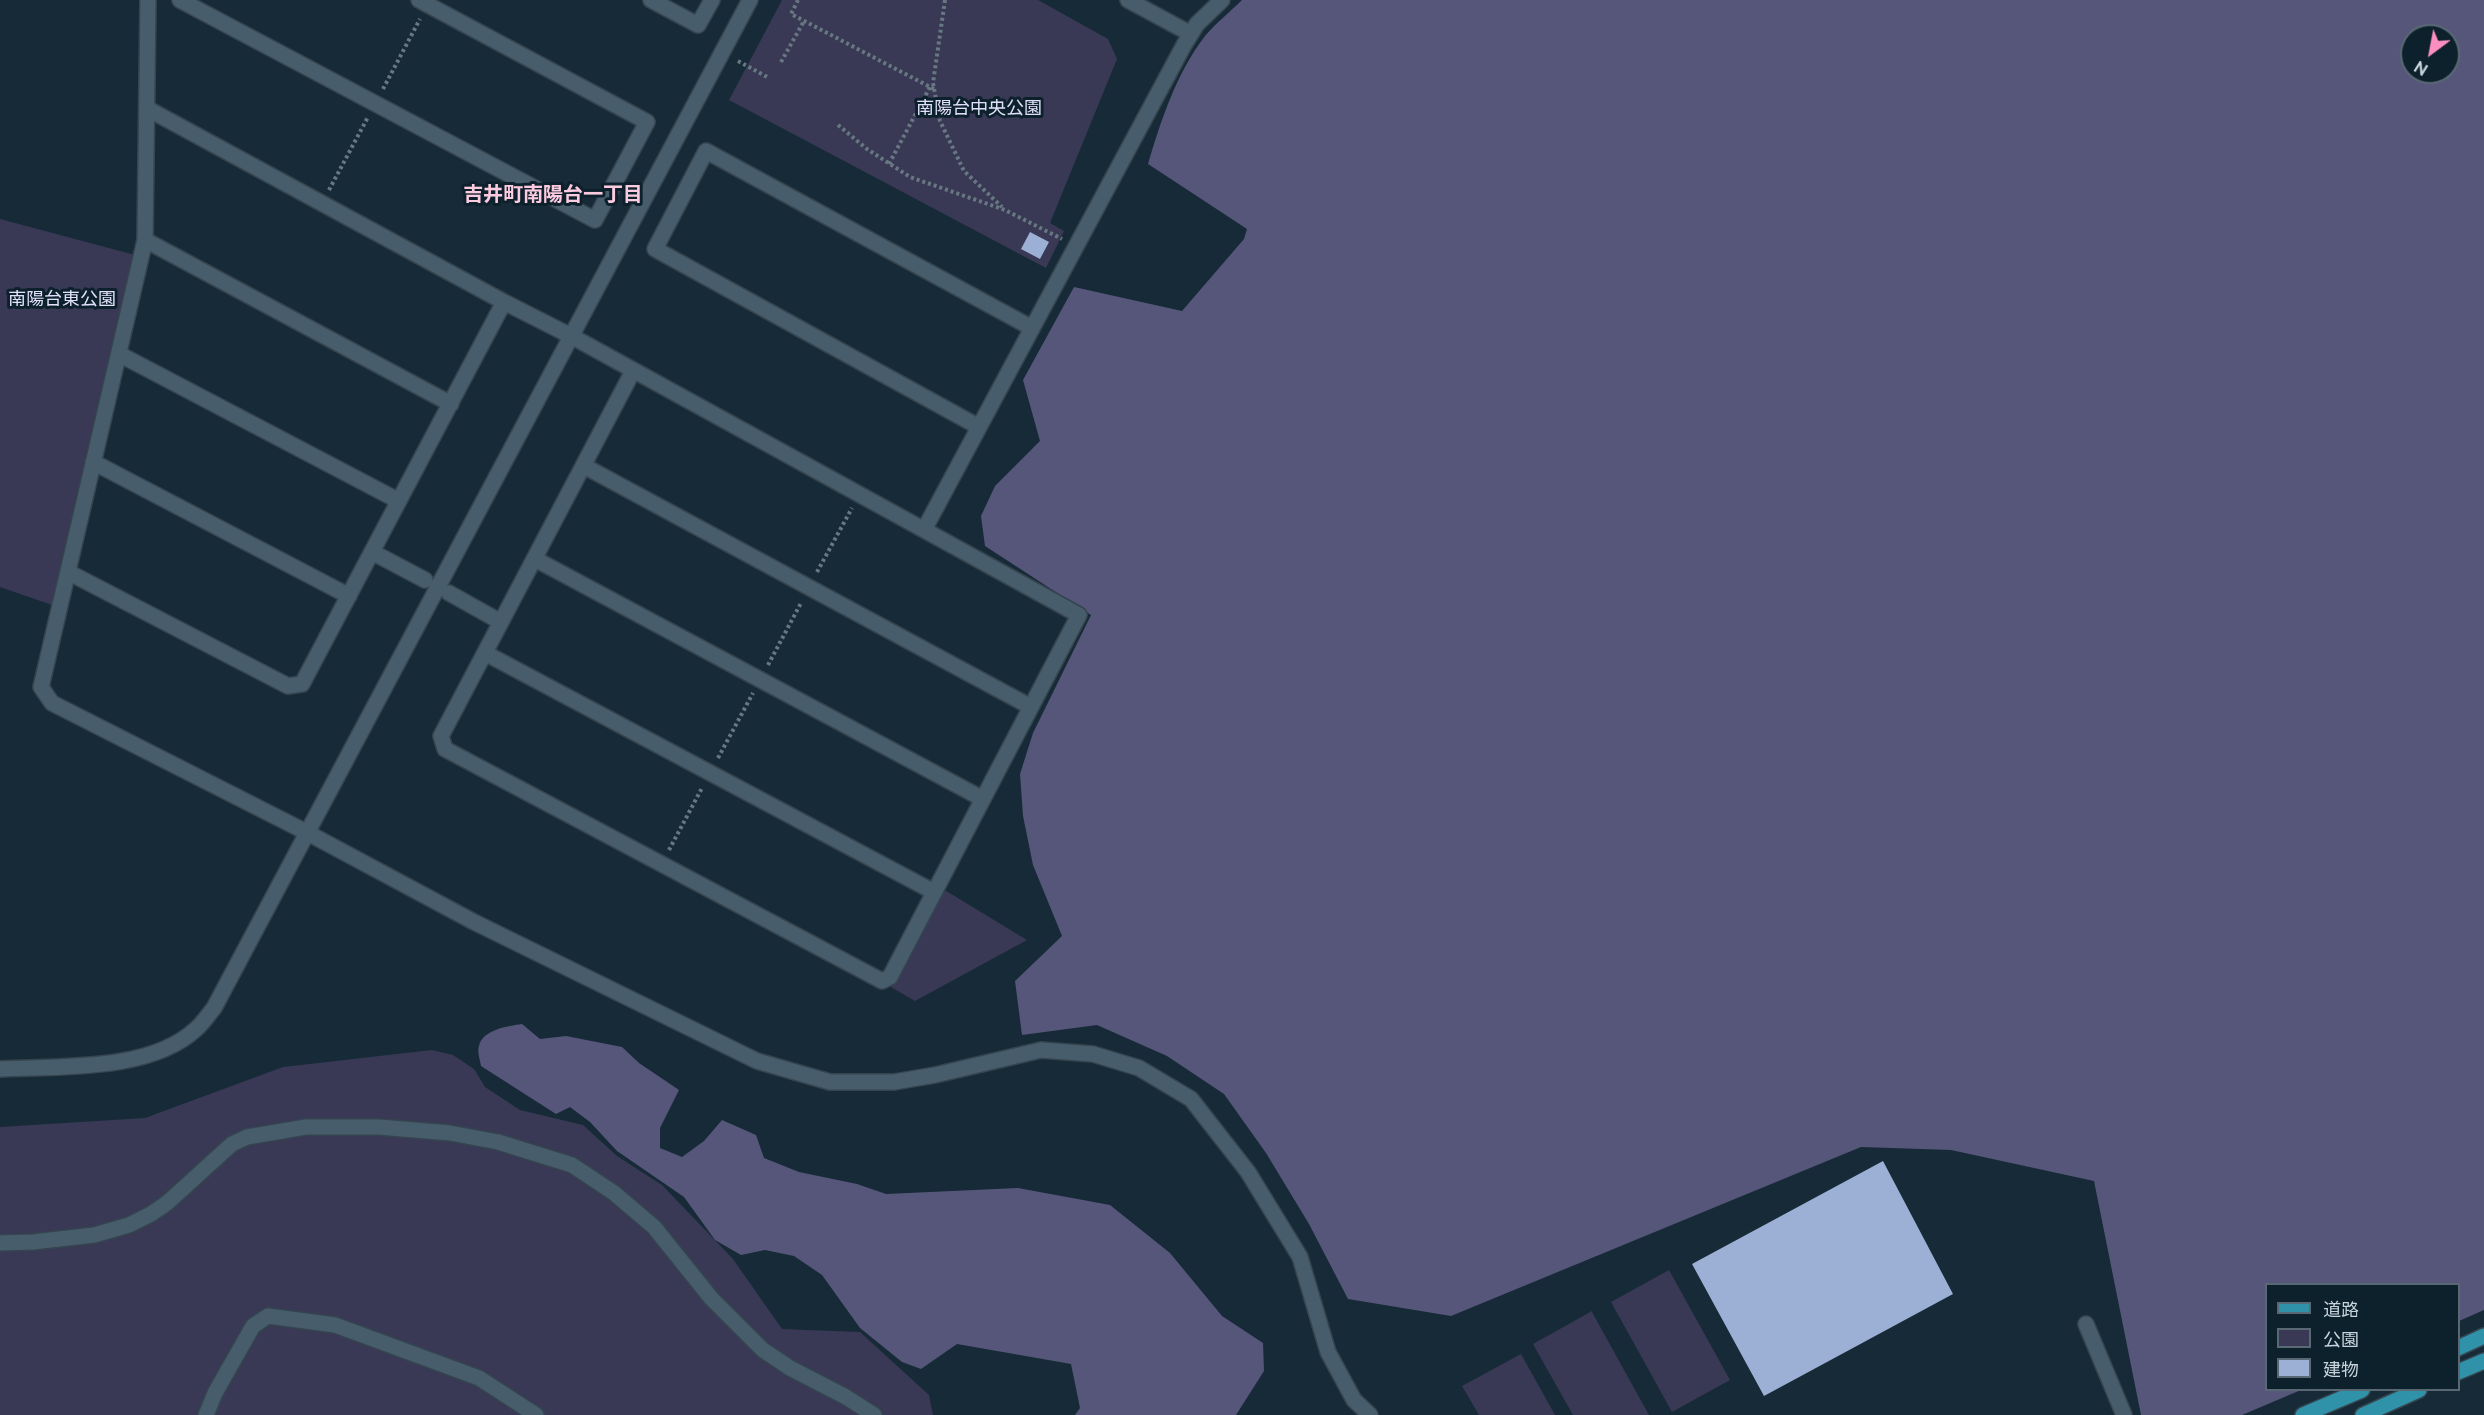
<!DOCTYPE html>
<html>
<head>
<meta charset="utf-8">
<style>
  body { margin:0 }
  #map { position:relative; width:2484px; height:1415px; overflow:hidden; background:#172a37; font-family:Raleway,"Noto Sans JP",sans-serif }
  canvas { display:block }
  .legend { position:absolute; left:2265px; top:1283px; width:195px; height:108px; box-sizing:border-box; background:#0d212d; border:2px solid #586973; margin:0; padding:8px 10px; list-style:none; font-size:18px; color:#c8d4dc }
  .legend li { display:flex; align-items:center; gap:12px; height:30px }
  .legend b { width:30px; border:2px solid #586973 }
  .north { position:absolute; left:2400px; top:24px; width:60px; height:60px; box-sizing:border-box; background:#0d212d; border:2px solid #586973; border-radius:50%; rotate:212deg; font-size:16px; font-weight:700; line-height:24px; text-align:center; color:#c8d4dc }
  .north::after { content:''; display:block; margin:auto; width:21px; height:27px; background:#fd8ec0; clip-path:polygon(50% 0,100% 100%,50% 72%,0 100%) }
</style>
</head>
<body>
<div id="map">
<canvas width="2484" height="1415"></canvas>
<ul class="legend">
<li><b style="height:8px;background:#2f92a9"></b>道路</li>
<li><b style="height:16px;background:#393956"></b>公園</li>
<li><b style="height:16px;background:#9bb0d4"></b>建物</li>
</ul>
<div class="north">N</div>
</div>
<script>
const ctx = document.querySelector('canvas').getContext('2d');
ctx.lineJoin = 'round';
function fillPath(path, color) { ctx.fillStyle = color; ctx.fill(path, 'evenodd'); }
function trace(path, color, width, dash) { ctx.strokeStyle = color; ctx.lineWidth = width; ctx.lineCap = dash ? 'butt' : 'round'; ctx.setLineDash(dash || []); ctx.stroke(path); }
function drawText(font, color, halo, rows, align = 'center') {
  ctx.font = font + ' Raleway,"Noto Sans JP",sans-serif'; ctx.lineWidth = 6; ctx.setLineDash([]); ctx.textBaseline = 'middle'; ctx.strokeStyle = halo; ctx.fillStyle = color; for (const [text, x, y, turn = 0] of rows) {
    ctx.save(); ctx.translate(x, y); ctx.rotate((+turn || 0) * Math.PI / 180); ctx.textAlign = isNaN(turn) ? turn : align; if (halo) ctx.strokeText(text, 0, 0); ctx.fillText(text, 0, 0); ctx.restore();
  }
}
fillPath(new Path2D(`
  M782 0H1038L1108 39 1117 59 1050 223 1064 231 1046 268 729 100Z
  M0 219 135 255 55 606 0 587Z
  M943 889 1027 940 915 1001 889 986Z
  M432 1050 453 1055 474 1069 485 1087 520 1110 583 1125 617 1156 662 1185 733 1259 782 1329 860 1332 929 1395 933 1415H0V1127L145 1118 283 1067Z
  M1669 1270 1730 1380 1672 1412 1611 1302Z
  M1592 1311V1312L1649 1415H1573L1533 1344Z
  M1521 1354 1555 1415H1479L1462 1386Z`), '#393956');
fillPath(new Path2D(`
  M1242 0H2484V1310L2459 1321 2458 1284H2266V1390H2301L2242 1415H2141L2094 1181 1951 1150 1861 1147 1451 1316 1348 1299 1309 1224 1266 1153 1224 1094 1167 1056 1097 1025 1022 1035 1015 981 1062 936 1033 865 1023 816 1020 774 1033 733 1091 615 985 546 981 516 995 486 1040 441 1023 380 1074 287 1182 311 1244 239 1247 229 1148 164C1161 120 1177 72 1205 36 1216 23 1230 12 1242 0ZM2412 36H2448V72H2412Z
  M522 1024 540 1039 566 1036 622 1047 639 1063 679 1090 660 1128V1148L682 1157 704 1141 722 1120 756 1135 764 1158 799 1172 857 1184 886 1194 1018 1188 1110 1205 1170 1253 1222 1316 1263 1343 1264 1371 1236 1415H1075L1080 1408 1071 1364 957 1344 921 1369 902 1362 860 1328 822 1275 794 1256 765 1250 741 1255 715 1240 684 1197 617 1151 590 1122 570 1107 556 1114 481 1066C480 1060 477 1051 479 1046 482 1030 508 1026 522 1024Z`), '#56567a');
fillPath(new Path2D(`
  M1030 232 1049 242 1040 259 1021 249Z
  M1883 1161 1953 1294 1764 1396 1692 1264Z`), '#9bb0d4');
const minor = new Path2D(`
  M148 0 145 240 41 687 52 703 306 832 474 922 757 1061 830 1082H894L935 1075 1041 1050 1093 1054 1139 1068 1191 1099 1248 1172 1300 1257 1328 1352 1354 1400 1370 1415
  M180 0 595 220 647 122 419 0
  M651 0 698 25 712 0
  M1128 0 1191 34
  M148 109 504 302 573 337 1079 615 890 977 882 981 445 749 441 736 633 371
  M145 240 451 404
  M119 354 399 501
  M979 427 655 249 706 151 1032 328
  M93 462 349 596
  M584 466 1031 707
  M925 528 1184 45 1197 24 1222 0
  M372 552 425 580
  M535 559 983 799
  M68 572 288 686 302 684 504 302
  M449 593 501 622
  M485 653 934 892
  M0 1069C59 1066 150 1072 196 1029 203 1023 208 1015 214 1008L750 0
  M0 1243 33 1242 94 1235 129 1225 151 1214 167 1203 232 1144 247 1137 306 1127H379L450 1133 498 1142 572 1165 614 1193 654 1227 711 1298 763 1350 790 1368 846 1397 874 1415
  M2086 1324 2124 1415
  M206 1415 215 1393 253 1326 268 1316 335 1325 479 1378 536 1415`);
const major = new Path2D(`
  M2458 1348 2484 1336
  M2458 1372 2484 1361
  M2303 1415 2362 1390
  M2363 1415 2419 1390`);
trace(minor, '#35454f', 18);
trace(major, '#35454f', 18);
trace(new Path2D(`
  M798 0 791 14 934 89
  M945 0 933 83 940 121 964 171 1002 207
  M738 61 769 78
  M781 62 804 21
  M383 89 420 19
  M838 125 867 149 910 177 1005 210 1062 239
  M889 164 930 87
  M329 190 368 117
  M817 572 852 508
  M768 665 801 603
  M718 758 753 693
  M669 850 702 788`), '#687882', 4, [3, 3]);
trace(minor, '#485d6c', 15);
trace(major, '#2f92a9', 15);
drawText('18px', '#e0e0fa', '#0d212d', [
  ["南陽台中央公園",979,109],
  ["南陽台東公園",62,300]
]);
drawText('bold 20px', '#fccbdf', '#0d212d', [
  ["吉井町南陽台一丁目",553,195]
]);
</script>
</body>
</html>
